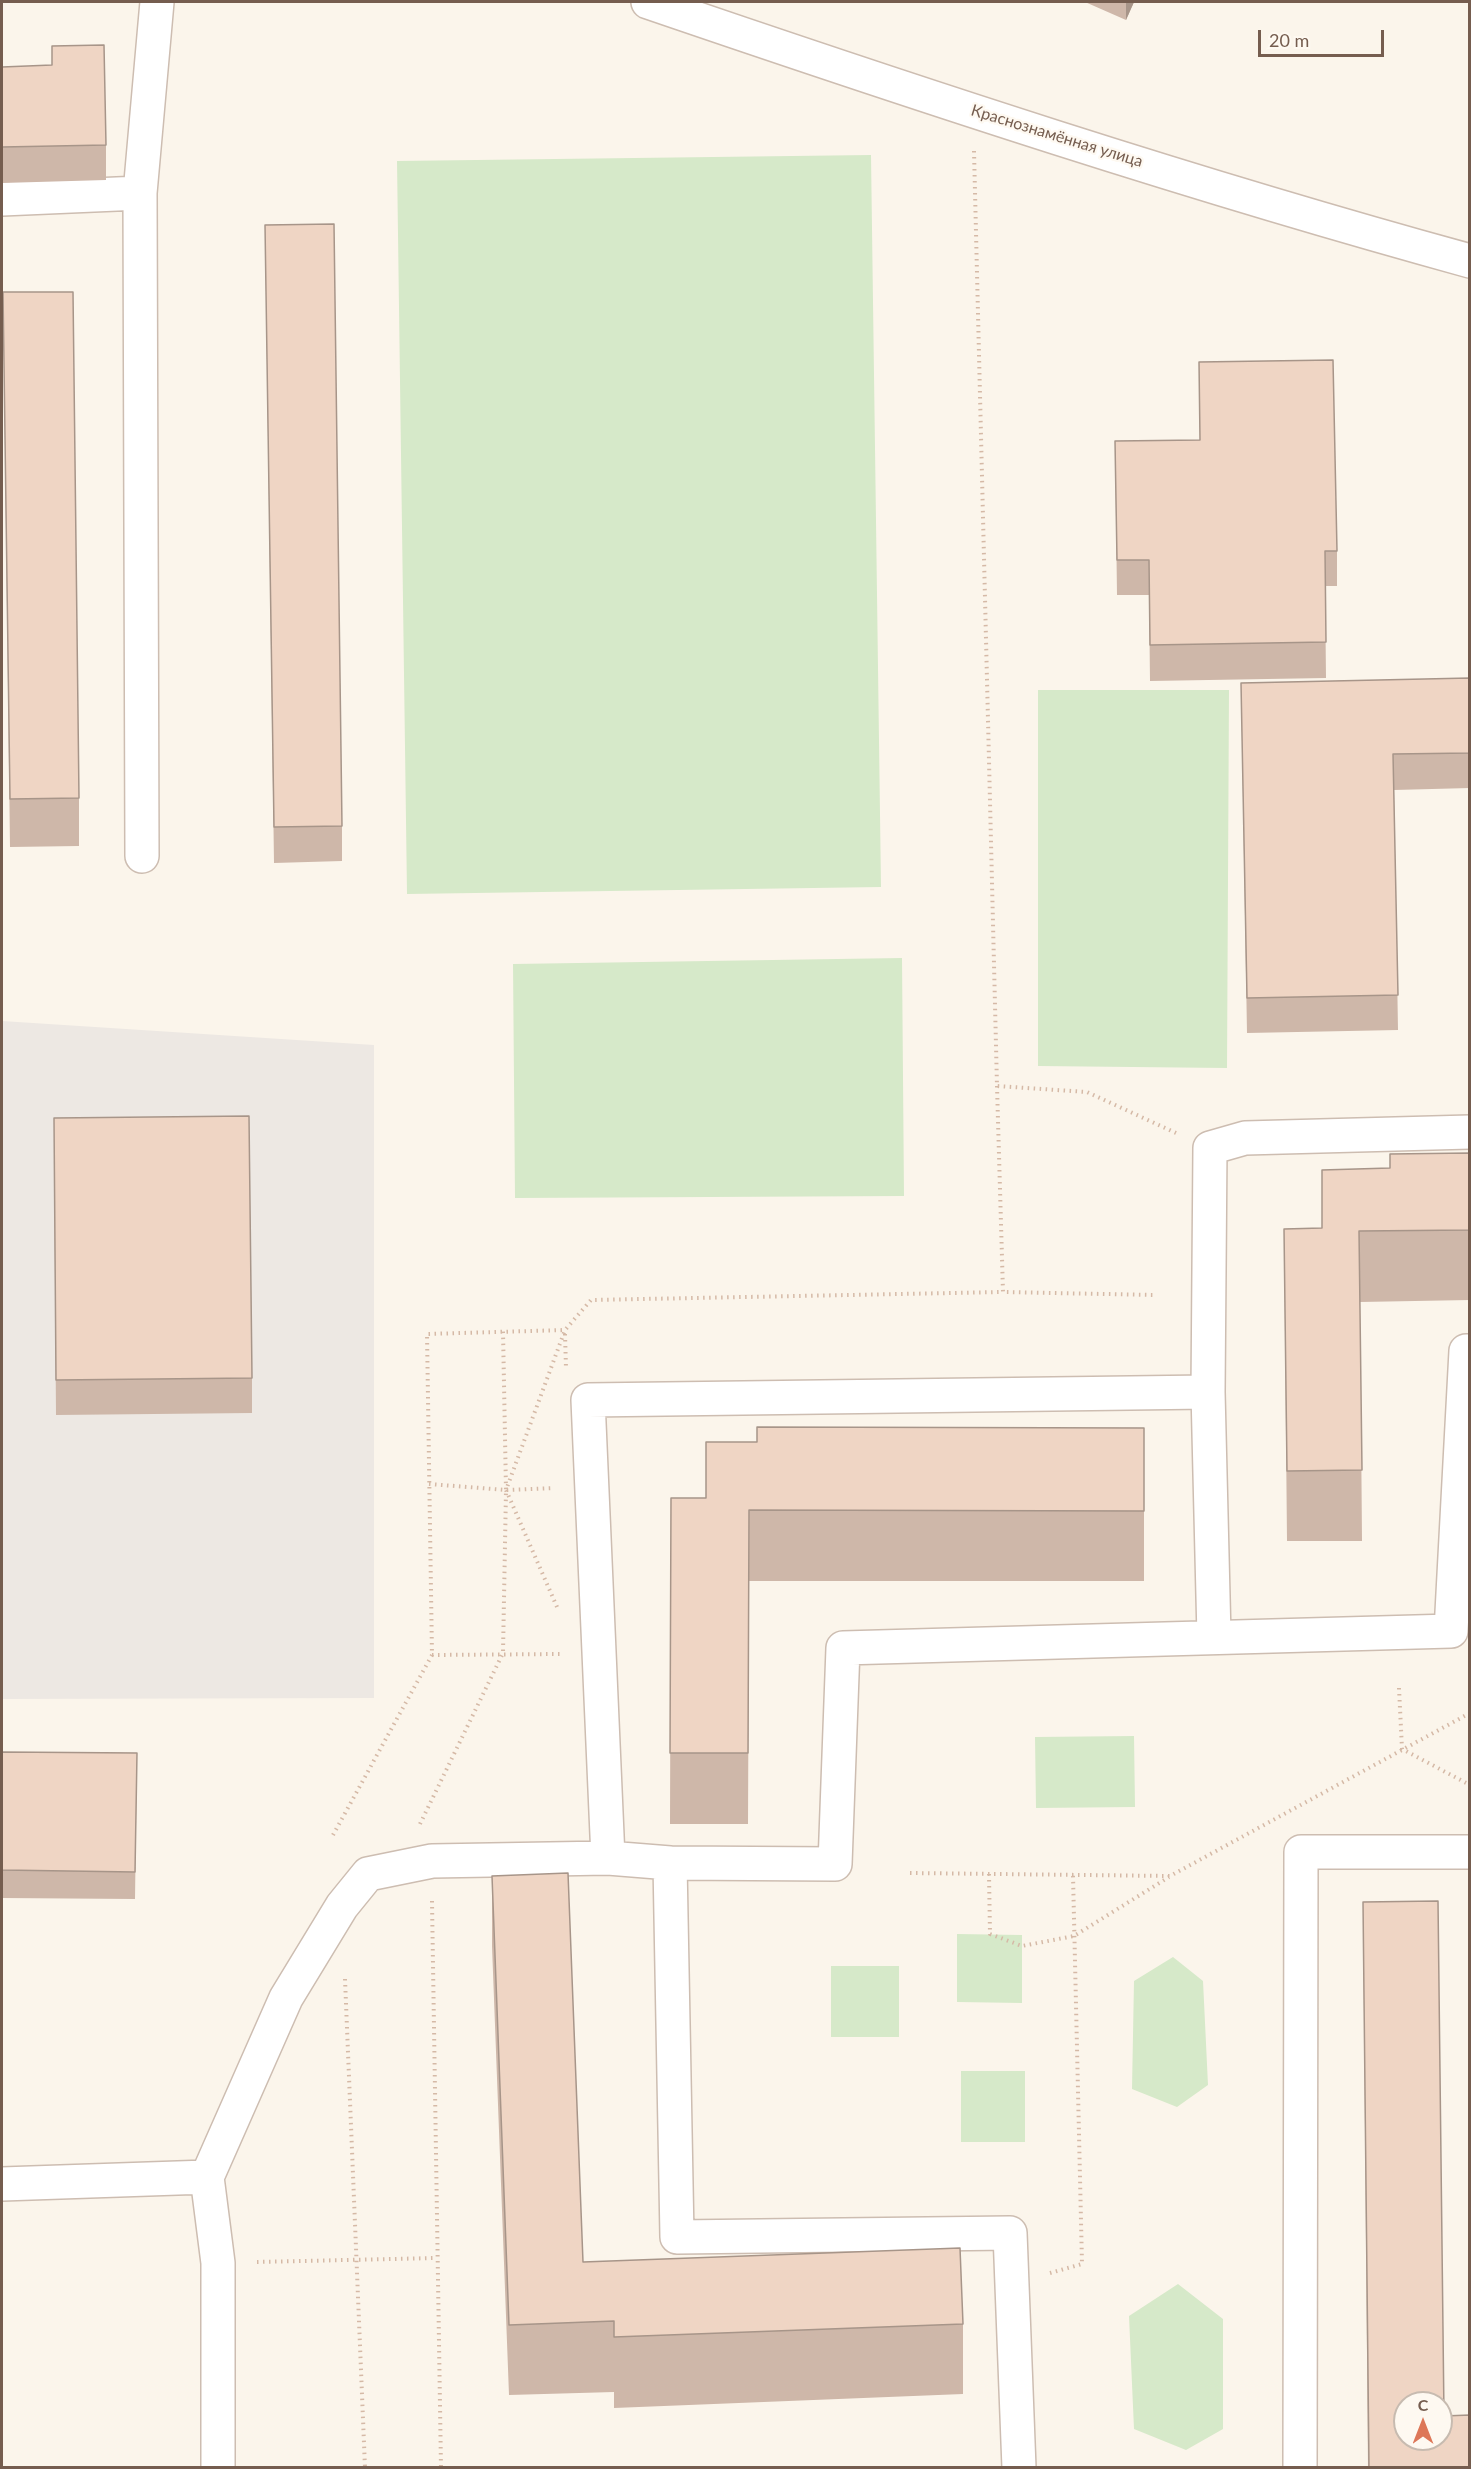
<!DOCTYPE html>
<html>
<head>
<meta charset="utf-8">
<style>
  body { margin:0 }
  #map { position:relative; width:1471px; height:2469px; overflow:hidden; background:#fbf5eb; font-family:Lato,sans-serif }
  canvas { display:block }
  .frame { position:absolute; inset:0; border:3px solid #755d4f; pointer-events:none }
  .north { position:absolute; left:1393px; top:2391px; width:60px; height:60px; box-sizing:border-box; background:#fef9f1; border:2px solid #c7bbb0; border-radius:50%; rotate:0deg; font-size:16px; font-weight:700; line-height:24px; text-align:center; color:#755d4f }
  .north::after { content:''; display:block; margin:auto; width:21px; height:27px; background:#dd7758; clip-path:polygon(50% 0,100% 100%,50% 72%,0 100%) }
  .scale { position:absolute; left:1258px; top:30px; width:126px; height:27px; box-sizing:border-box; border:3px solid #755d4f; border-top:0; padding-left:8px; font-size:18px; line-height:21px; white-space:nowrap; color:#755d4f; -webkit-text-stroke:4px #fef9f1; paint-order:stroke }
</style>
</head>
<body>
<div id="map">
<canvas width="1471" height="2469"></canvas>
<div class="frame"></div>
<div class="north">С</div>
<div class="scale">20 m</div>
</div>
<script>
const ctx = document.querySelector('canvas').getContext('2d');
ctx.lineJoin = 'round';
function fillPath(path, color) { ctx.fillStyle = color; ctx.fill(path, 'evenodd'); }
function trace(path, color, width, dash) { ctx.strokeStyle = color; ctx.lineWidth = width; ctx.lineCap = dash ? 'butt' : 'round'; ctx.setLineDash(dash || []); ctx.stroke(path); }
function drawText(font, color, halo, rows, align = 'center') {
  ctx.font = font + ' Lato,sans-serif'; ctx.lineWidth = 4.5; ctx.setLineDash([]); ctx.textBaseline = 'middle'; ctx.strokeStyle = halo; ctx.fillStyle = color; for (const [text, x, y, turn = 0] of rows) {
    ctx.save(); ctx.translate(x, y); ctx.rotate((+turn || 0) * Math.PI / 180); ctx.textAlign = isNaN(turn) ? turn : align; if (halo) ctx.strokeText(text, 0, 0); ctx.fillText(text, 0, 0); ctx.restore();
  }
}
fillPath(new Path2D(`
  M2 1021 374 1045V1698L2 1699Z`), '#ede8e3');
fillPath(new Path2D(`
  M871 155 881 887 407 894 397 161Z
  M1038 690H1229L1227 1068 1038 1066Z
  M902 958 904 1196 515 1198 513 964Z
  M1134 1736 1135 1807 1036 1808 1035 1737Z
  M957 1934 1022 1935V2003L957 2002Z
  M1173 1957 1203 1981 1208 2085 1177 2107 1132 2089 1134 1981Z
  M831 1966H899V2037H831Z
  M961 2071H1025V2142H961Z
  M1178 2284 1223 2319V2429L1186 2450 1134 2429 1129 2316Z`), '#d6e9c9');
const minor = new Path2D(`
  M648 2C920 95 1193 185 1470 261
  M140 193 142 856
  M2 199 140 193 157 2
  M1208 1392 1214 1637
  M608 1858 670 1863 677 2237 1010 2233 1019 2468
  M670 1863 835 1864 843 1648 1451 1631 1466 1351H1470
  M2 2184 207 2177
  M218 2468V2263L207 2177 286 1998 342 1906 368 1874 432 1861 608 1858 588 1400 1208 1392 1210 1148 1245 1138 1470 1132
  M1300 2468 1301 1852H1470`);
trace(minor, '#cdbdb1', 36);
trace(new Path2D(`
  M974 151 997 1086 1087 1092 1176 1133
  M997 1086 1003 1292 1155 1295
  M565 1334 566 1368
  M429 1484 506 1490 554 1488
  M557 1607 506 1490 565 1330 591 1300 1003 1292
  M432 1655 560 1654
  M1399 1688 1402 1749 1470 1785
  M420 1824 503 1653 506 1490 503 1331
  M333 1835 432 1655 427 1334 565 1330
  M910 1873 1170 1876 1470 1713
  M989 1874 990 1934 1022 1946 1074 1936 1169 1877
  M432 1901 441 2468
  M345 1979 365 2468
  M257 2262 436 2258
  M1050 2273 1082 2264 1073 1875`), '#d5b9a6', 4, [1.5, 4.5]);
trace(minor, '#fff', 33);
fillPath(new Path2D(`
  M1085 2H1134L1126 20Z
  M2 67 106 145V180L2 183Z
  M265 225 342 826V861L274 863Z
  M3 292 79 798V846L10 847Z
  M1199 362 1337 551V586H1325L1326 678 1150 681 1149 595H1117L1115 441 1200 440Z
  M1470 678V788L1394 790 1398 1030 1247 1033 1241 683Z
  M54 1153 252 1378V1413L56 1415Z
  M1470 1153V1300L1360 1302 1362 1541H1287L1284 1229 1322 1228V1170L1390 1168Z
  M1144 1428V1581H749L748 1824H670L671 1498H706L757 1442Z
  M2 1752 137 1753 135 1899 2 1898Z
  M492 1876 583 2262 963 2324V2394L614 2408V2392L509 2395 492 1946Z
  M1363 1902 1444 2416 1470 2468H1368Z`), '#ceb7a9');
fillPath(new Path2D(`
  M1126 2H1134L1126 20Z`), '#a79589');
const building = new Path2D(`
  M104 45 106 145 2 147V67L52 65V46Z
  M334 224 342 826 274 827 265 225Z
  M3 292H73L79 798 10 799Z
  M1333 360 1337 551H1325L1326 642 1150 645 1149 560H1117L1115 441 1200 440 1199 362Z
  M1470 678V753L1393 754 1398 995 1247 998 1241 683Z
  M249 1116 252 1378 56 1380 54 1118Z
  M1470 1153V1230L1359 1231 1362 1470 1287 1471 1284 1229 1322 1228V1170L1390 1168V1154Z
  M757 1427 1144 1428V1511L749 1510 748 1753H670L671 1498H706V1442H757Z
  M2 1752 137 1753 135 1872 2 1870Z
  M568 1873 583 2262 960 2248 963 2324 614 2337V2321L509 2325 492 1876Z
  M1438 1901 1444 2416 1470 2415V2468H1369L1363 1902ZM1405 2403H1441V2439H1405Z`);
fillPath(building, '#efd5c4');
trace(building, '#a79589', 1.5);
drawText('16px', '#755d4f', '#fef9f1', [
  ["Краснознамённая улица",1057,136,17]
]);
</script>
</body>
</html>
